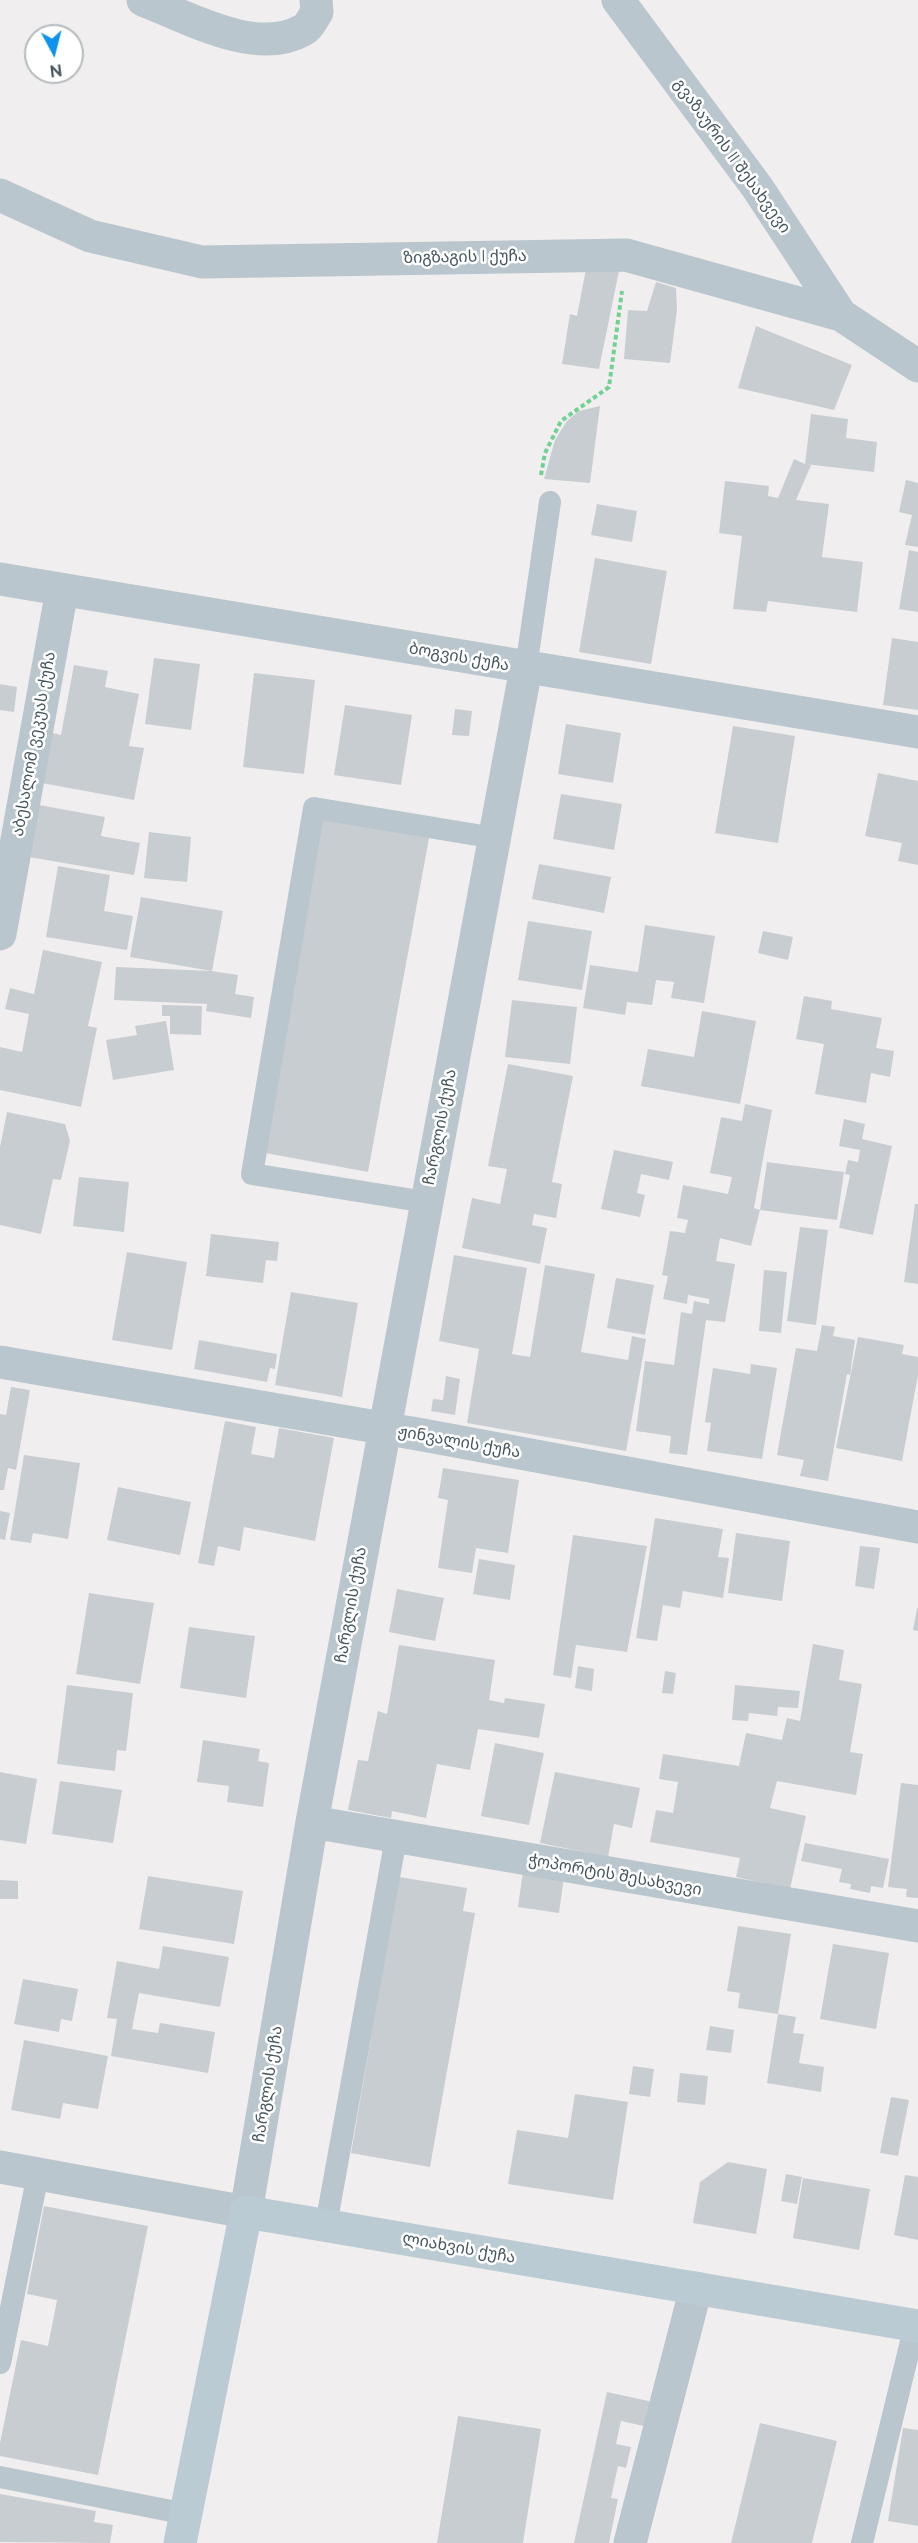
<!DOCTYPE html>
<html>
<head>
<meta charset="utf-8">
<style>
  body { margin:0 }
  #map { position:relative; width:918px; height:2543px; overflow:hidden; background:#f1eeef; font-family:Raleway,sans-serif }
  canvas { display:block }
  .north { position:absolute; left:24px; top:24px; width:60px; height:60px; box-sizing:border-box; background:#fff; border:2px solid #b5bbbe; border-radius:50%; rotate:173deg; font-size:16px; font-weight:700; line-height:24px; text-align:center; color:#45565d }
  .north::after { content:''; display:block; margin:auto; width:21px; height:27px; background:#0d92ed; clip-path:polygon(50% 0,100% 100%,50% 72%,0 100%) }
</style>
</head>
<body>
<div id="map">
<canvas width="918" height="2543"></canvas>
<div class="north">N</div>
</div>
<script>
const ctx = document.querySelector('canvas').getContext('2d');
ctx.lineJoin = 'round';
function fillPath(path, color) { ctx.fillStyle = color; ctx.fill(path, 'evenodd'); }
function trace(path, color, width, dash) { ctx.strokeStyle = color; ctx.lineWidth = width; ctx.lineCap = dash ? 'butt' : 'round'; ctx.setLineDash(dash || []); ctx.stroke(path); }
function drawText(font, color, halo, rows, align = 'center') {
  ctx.font = font + ' Raleway,"Noto Sans Georgian",sans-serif'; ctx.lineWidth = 5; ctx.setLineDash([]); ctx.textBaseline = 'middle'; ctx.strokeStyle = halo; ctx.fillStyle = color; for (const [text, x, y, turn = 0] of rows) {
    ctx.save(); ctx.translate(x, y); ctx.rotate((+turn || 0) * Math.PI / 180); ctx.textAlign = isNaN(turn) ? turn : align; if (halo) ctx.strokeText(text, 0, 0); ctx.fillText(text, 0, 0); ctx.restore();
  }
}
fillPath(new Path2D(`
  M587 264 619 271 599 369 562 364 570 314 577 316Z
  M656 282 676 288 677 310 670 363 624 359 628 310 647 311Z
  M756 326 852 365 834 410 738 388Z
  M600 406 590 483 544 479 555 440 567 421 579 411Z
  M811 414 848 419 846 438 877 442 874 472 805 464 811 465 796 500 829 504 822 557 863 562 857 612 768 601 766 612 733 609 742 536 719 533 725 481 769 486 768 496 778 498 794 459 805 464Z
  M906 480 918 483V547L905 545 912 515 899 512Z
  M597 504 637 511 632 542 591 535Z
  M909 550 918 552V612L899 609Z
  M595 558 667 571 651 664 579 652Z
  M892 638 918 642V710L883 705Z
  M154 658 200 664 191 730 145 724Z
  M74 665 108 671 105 687 139 694 129 746 144 748 134 800 42 783 52 733 61 735Z
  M254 673 315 680 304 774 243 767Z
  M0 684 17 687 14 712 0 710Z
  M345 705 412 715 401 785 334 775Z
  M455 709 472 711 469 736 452 735Z
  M566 724 621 733 613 783 558 774Z
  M733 726 795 736 778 843 715 833Z
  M878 773 918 781V865L898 861 902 843 865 836Z
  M561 794 622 804 614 850 553 839Z
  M39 805 105 817 101 836 140 843 134 875 29 857Z
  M320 818 429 838 368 1172 260 1152Z
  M149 832 191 837 187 882 144 878Z
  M539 864 611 877 604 913 532 899Z
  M58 866 110 875 104 911 133 916 127 950 46 937Z
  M141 897 223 911 212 971 238 975 235 994 254 997 251 1018 206 1011 207 1004 114 1000 116 967 212 971 130 957Z
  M528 921 592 931 582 990 518 980Z
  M645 925 715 936 704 1003 671 998 674 982 656 980 652 1005 627 1002 625 1015 583 1008 590 965 638 972Z
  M763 931 793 937 788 960 758 953Z
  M43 950 102 962 88 1026 97 1028 81 1107 0 1090V1047L22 1052 29 1014 5 1009 10 988 34 994Z
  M804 996 832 1001 831 1009 882 1018 876 1048 894 1051 890 1077 871 1073 866 1103 815 1094 824 1044 796 1039Z
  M512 1000 577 1007 570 1064 505 1057Z
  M162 1005 202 1006 201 1035 170 1034V1016H162Z
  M702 1011 756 1021 740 1104 641 1086 648 1049 694 1057Z
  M166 1021 174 1070 113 1080 106 1040 137 1035 135 1026Z
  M508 1064 573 1076 552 1182 562 1184 556 1218 534 1214 532 1225 547 1228 540 1264 462 1248 472 1198 500 1204 507 1169 488 1166Z
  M745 1104 772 1110 754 1208 760 1210 751 1246 720 1238 716 1261 735 1264 725 1322 706 1320 687 1455 669 1453 671 1436 636 1431 645 1361 674 1365 681 1312 692 1314 694 1301 709 1304V1299L688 1295 687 1304 663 1299 668 1276 662 1275 670 1231 685 1233 688 1220 677 1218 683 1185 728 1194 732 1177 710 1173 721 1117 742 1121Z
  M7 1112 65 1124 70 1141 61 1180 53 1179 41 1234 0 1225V1147Z
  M844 1119 865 1124 862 1139 892 1146 873 1235 839 1228 850 1175 845 1174 848 1160 858 1162 860 1150 839 1146Z
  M614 1150 673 1162 669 1180 641 1174 637 1193 645 1195 640 1217 601 1209Z
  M767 1162 844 1172 837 1220 760 1210Z
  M79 1177 129 1182 124 1232 73 1226Z
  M915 1204H918V1284L904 1282Z
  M800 1227 828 1230 816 1325 787 1321Z
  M211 1234 279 1242 277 1261 266 1260 263 1283 206 1276Z
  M127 1252 187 1262 172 1350 112 1340Z
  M454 1255 527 1268 512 1354 530 1357 545 1265 595 1274 581 1352 628 1360 632 1336 646 1339 626 1451 467 1423 479 1349 439 1341Z
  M764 1270 787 1272 781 1333 759 1331Z
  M616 1278 654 1285 645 1335 607 1328Z
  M291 1292 358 1303 342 1397 275 1385Z
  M822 1325 835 1327 833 1336 855 1340 850 1375 847 1374 828 1481 800 1476 804 1460 777 1455 796 1348 817 1351Z
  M858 1337 904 1345 902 1354 918 1357V1375L902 1461 836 1448Z
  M199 1340 277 1354 275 1369 270 1368 267 1382 194 1369Z
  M751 1364 777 1368 762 1459 707 1451 711 1423 705 1422 713 1368 750 1374Z
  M446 1376 460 1379 455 1415 431 1411 433 1399 443 1400Z
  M11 1387 30 1390 16 1470 8 1468 4 1490H0V1414L6 1415Z
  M225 1421 256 1427 251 1454 274 1458 279 1428 334 1438 315 1541 244 1527 240 1551 218 1546 214 1566 198 1563Z
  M24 1455 80 1463 68 1539 33 1533 31 1543 10 1540Z
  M443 1468 519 1480 508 1553 476 1548 472 1573 438 1568 448 1500 438 1498Z
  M118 1487 191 1502 180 1555 107 1540Z
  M0 1511 10 1513 5 1540 0 1539Z
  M655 1518 723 1529 718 1557 729 1558 723 1598 683 1591 680 1608 663 1605 657 1641 636 1638Z
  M736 1533 790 1541 782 1601 728 1593Z
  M573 1535 647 1546 627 1652 576 1645 571 1678 553 1675Z
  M860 1546 880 1548 874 1589 855 1586Z
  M479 1559 515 1565 510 1600 473 1594Z
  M397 1589 444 1598 435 1641 389 1632Z
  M89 1593 154 1603 140 1684 76 1674Z
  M917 1608H918V1631L913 1630Z
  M189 1627 255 1636 246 1698 180 1688Z
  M813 1644 844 1650 839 1680 862 1684 850 1752 863 1754 856 1795 777 1781 770 1808 806 1816 790 1889 736 1877 740 1858 650 1842 656 1810 673 1813 678 1782 659 1779 663 1754 739 1766 746 1733 782 1740 787 1718 800 1721Z
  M399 1645 495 1660 489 1700 504 1703 505 1698 545 1704 539 1738 478 1729 470 1770 437 1764 426 1818 392 1811 391 1818 348 1810 358 1760 368 1761 378 1711 387 1714Z
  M578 1666 594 1669 592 1691 575 1688Z
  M665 1671 676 1673 673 1694 662 1693Z
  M67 1685 133 1693 126 1751 117 1750 115 1771 57 1764Z
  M735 1685 800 1691 798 1708 778 1707 777 1716 749 1713 748 1721 732 1720Z
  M203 1740 260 1749 258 1761 269 1763 263 1807 227 1802 229 1786 197 1782Z
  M495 1743 544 1753 529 1825 481 1816Z
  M0 1772 37 1779 26 1844 0 1840Z
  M555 1772 640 1788 632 1828 614 1824 608 1857 540 1843Z
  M60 1781 122 1790 113 1843 52 1834Z
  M901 1783 918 1785V1898L906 1897 907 1889 888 1887Z
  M805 1843 889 1859 883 1888 871 1886 870 1893 850 1889 851 1884 839 1882 842 1869 801 1861Z
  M523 1871 564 1877 559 1913 518 1907Z
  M148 1876 243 1891 234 1944 139 1929Z
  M399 1877 467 1888 463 1911 475 1913 430 2167 351 2153Z
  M0 1880 18 1881V1899H0Z
  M738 1926 791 1934 778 2014 738 2008 740 1993 727 1991Z
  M833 1944 889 1953 876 2029 820 2019Z
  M163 1946 229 1957 220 2007 139 1993 132 2029 158 2033 160 2023 215 2032 208 2073 111 2056 117 2019 107 2018 117 1961 159 1969Z
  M23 1979 78 1989 72 2021 61 2019 59 2032 14 2024Z
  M778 2014 796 2017 793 2033 804 2034 799 2063 824 2067 821 2092 767 2083Z
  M710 2026 734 2030 731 2053 706 2050Z
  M24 2040 108 2056 98 2109 63 2103 60 2119 11 2110Z
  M633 2066 654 2069 650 2097 629 2094Z
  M680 2073 708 2076 705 2105 677 2102Z
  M575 2094 628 2102 613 2200 508 2184 517 2130 568 2138Z
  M891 2097 909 2100 898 2156 880 2153Z
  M728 2162 767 2169 756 2234 693 2223 700 2182Z
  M786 2174 802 2177 797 2204 781 2201Z
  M905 2175 918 2177V2240L894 2235Z
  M803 2178 870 2189 859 2250 793 2238Z
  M44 2206 148 2226 98 2475 0 2456V2443L21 2340 48 2346 57 2300 27 2294Z
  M607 2392 653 2402 648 2427 621 2421 616 2444 631 2447 626 2468 618 2466 611 2498 618 2499 609 2543H574Z
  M458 2416 541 2429 523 2543H437Z
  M760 2423 837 2441 812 2543H731Z
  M903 2428 918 2430V2526L888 2521Z
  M0 2494 96 2511 94 2522 113 2525 110 2543 0 2542Z`), '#c8cdd2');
trace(new Path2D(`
  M541 475 545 453 561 421 609 387 622 291`), '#6fd292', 4, [4.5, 3]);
trace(new Path2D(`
  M526 668 550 502
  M426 1202 252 1174 314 808 495 838
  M326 2225 396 1838
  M0 2363 38 2174
  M0 2477 186 2514
  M862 2543 915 2325`), '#b9c6cd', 22);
trace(new Path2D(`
  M143 0C187 17 257 57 303 30 309 27 313 18 317 12L316 0
  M618 0 757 187 841 315
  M0 195 90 236 202 262 626 255 841 315 918 366
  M0 579 918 732
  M0 934 62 590
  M0 1362 423 1435 918 1527
  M312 1822 918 1926
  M0 2167 246 2212 312 1822 526 668
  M630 2543 696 2288`), '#b9c6cd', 33);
trace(new Path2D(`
  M180 2543 246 2212 918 2326`), '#bbcbd4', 33);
drawText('16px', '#45565d', '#fff', [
  ["გვაზაურის II შესახვევი",732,156,54],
  ["ზიგზაგის I ქუჩა",465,257,-1],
  ["ბოგვის ქუჩა",459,657,10],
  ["აბესალომ ვეკუას ქუჩა",34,744,-80],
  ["ჩარგლის ქუჩა",440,1127,-79],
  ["ჟინვალის ქუჩა",459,1442,10],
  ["ჩარგლის ქუჩა",351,1605,-80],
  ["ჭოპორტის შესახვევი",615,1875,10],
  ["ჩარგლის ქუჩა",268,2084,-81],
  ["ლიახვის ქუჩა",459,2248,10]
]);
</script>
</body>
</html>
